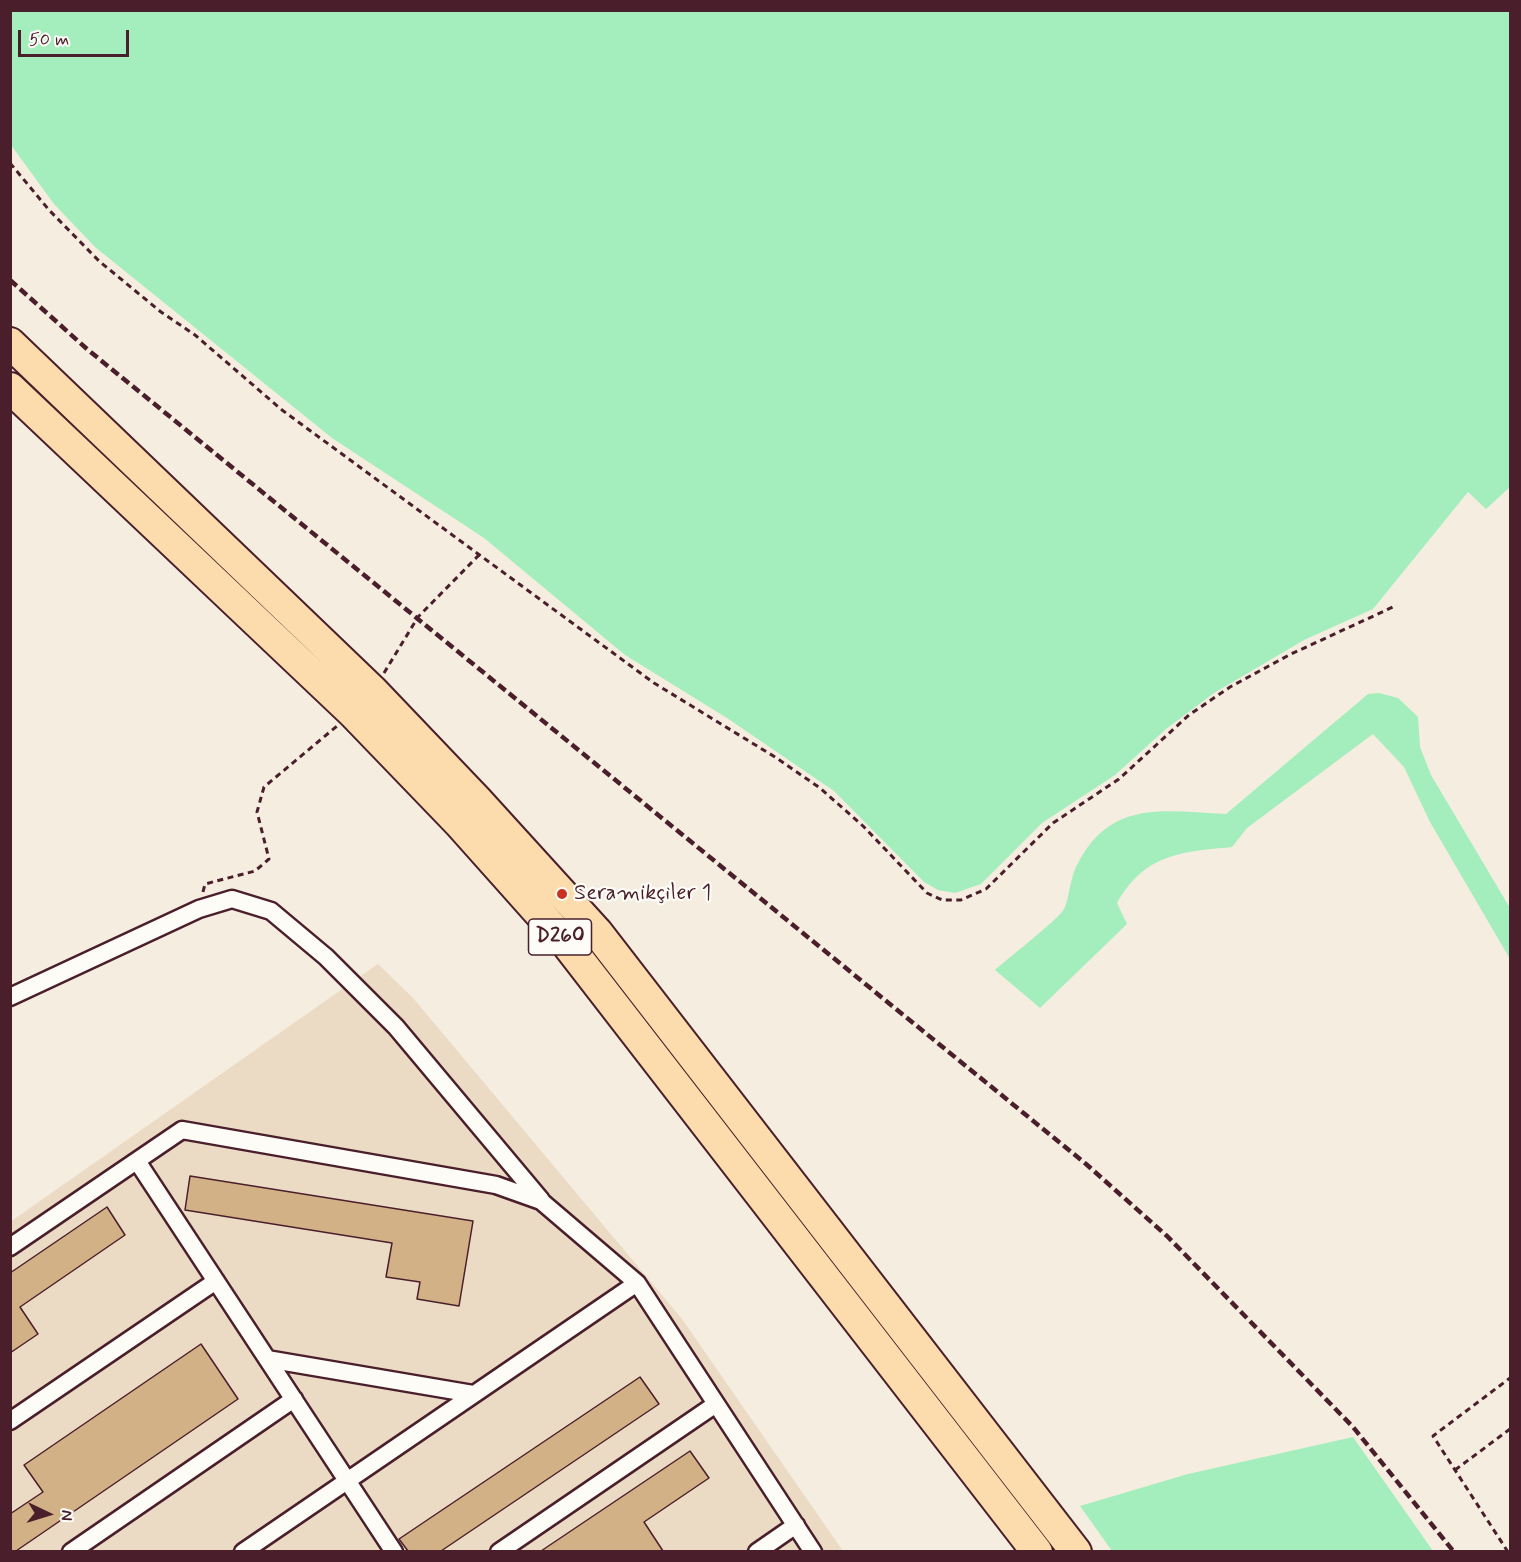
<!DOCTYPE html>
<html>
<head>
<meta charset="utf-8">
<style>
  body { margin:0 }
  #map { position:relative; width:1521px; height:1562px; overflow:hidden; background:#f5ede0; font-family:Mynerve,sans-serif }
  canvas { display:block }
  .frame { position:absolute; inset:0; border:12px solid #4a1f2b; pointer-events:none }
  .north { position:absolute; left:18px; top:1484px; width:60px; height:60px; -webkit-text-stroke:4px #fdfcf7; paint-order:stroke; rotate:94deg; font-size:16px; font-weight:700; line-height:24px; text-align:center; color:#4a1f2b }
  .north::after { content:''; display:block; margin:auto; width:21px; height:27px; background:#4a1f2b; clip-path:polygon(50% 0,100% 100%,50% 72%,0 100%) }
  .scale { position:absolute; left:18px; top:30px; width:111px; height:27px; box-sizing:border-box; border:3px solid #4a1f2b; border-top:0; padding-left:8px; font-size:18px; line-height:21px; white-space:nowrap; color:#4a1f2b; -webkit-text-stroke:4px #fdfcf7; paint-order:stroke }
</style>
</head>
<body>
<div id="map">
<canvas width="1521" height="1562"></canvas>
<div class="frame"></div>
<div class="north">N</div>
<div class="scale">50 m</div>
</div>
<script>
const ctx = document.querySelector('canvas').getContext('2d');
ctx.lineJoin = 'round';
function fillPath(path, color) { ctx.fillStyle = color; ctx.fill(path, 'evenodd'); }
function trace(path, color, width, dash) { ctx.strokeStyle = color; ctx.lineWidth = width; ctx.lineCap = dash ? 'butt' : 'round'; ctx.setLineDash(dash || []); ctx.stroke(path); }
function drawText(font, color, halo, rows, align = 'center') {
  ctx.font = font + ' Mynerve,sans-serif'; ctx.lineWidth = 4.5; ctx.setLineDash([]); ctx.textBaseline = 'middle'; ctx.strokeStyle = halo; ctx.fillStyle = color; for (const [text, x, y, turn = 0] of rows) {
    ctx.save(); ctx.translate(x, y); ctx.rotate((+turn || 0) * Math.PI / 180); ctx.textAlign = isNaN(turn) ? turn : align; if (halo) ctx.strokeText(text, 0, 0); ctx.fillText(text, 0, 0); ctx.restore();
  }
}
fillPath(new Path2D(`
  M378 964 413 998 682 1319 843 1551H11L10 1222Z`), '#ebdbc5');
fillPath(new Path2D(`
  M11 10 1510 11V487L1486 509 1468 492 1373 609 1304 640 1214 693 1166 729 1115 775 1042 823 981 884 955 893 938 890 924 882 834 791 727 718 625 655 484 538 332 438 95 247 54 204 11 145Z
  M1379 693 1398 698 1418 717 1420 747 1431 775 1510 908V959L1430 822 1404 767 1373 734 1247 828 1232 847C1180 852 1145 854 1117 903L1127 924 1040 1008 995 970C1007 959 1059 919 1064 909 1069 900 1070 878 1077 865 1110 799 1164 811 1226 814L1368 694Z
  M1353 1437 1433 1551H1112L1080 1506 1188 1474Z`), '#a4eebd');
const building = new Path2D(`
  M190 1176 473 1221 459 1306 417 1299 420 1282 386 1277 392 1243 185 1210Z
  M107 1207 125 1235 20 1307 38 1334 10 1353V1273Z
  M201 1344 238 1399 16 1551H10V1514L43 1492 24 1465Z
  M640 1377 659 1404 441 1551H408L399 1539Z
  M690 1451 709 1478 644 1522 663 1551H541Z`);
fillPath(building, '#d3b186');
trace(building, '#4a1f2b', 1.5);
const street = new Path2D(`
  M10 997 199 909 232 899 271 911 326 957 396 1027 541 1200
  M137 1161 394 1552
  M10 1247 182 1130 496 1185 541 1201 637 1283 813 1552
  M267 1359 473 1394
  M10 1421 216 1281
  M71 1552 294 1399
  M243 1552 637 1283
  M499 1552 716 1404
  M757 1552 796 1525`);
const highway = new Path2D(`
  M10 343 373 691 477 800 597 932 1076 1552
  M10 388 353 713 459 823 566 943 1037 1552`);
trace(street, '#4a1f2b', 21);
trace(highway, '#4a1f2b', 34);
trace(new Path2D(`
  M10 163 49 210 99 261 161 312 195 335 282 410 654 683 775 757 820 788 863 826 927 893 942 900H961L986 889 1053 823 1119 779 1189 715 1230 687 1289 655 1393 607
  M384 673 418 617 480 554
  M203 892 205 884 255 871 269 859 257 812 264 787 337 726
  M1455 1470 1510 1429
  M1508 1552 1433 1436 1510 1378`), '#4a1f2b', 3, [6, 4.5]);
trace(street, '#fdfcf7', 16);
trace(highway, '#fcdcac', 30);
trace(new Path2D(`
  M10 280 87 349 1086 1164 1167 1236 1353 1427 1454 1552`), '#4a1f2b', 4.5, [9, 4.5]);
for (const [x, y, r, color] of [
  [562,894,6,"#c8321e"]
]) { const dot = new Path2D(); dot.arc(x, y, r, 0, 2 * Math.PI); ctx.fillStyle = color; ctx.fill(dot); trace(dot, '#fdfcf7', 2); }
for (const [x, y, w] of [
  [560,937,63]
]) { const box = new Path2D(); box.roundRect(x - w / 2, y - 18, w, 36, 4.5); ctx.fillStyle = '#fdfcf7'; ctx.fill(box); trace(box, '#4a1f2b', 1.5); }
drawText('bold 21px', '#4a1f2b', null, [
  ["D260",560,937]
]);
drawText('22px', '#4a1f2b', '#fdfcf7', [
  ["Seramikçiler 1",574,894]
], 'left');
</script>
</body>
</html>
